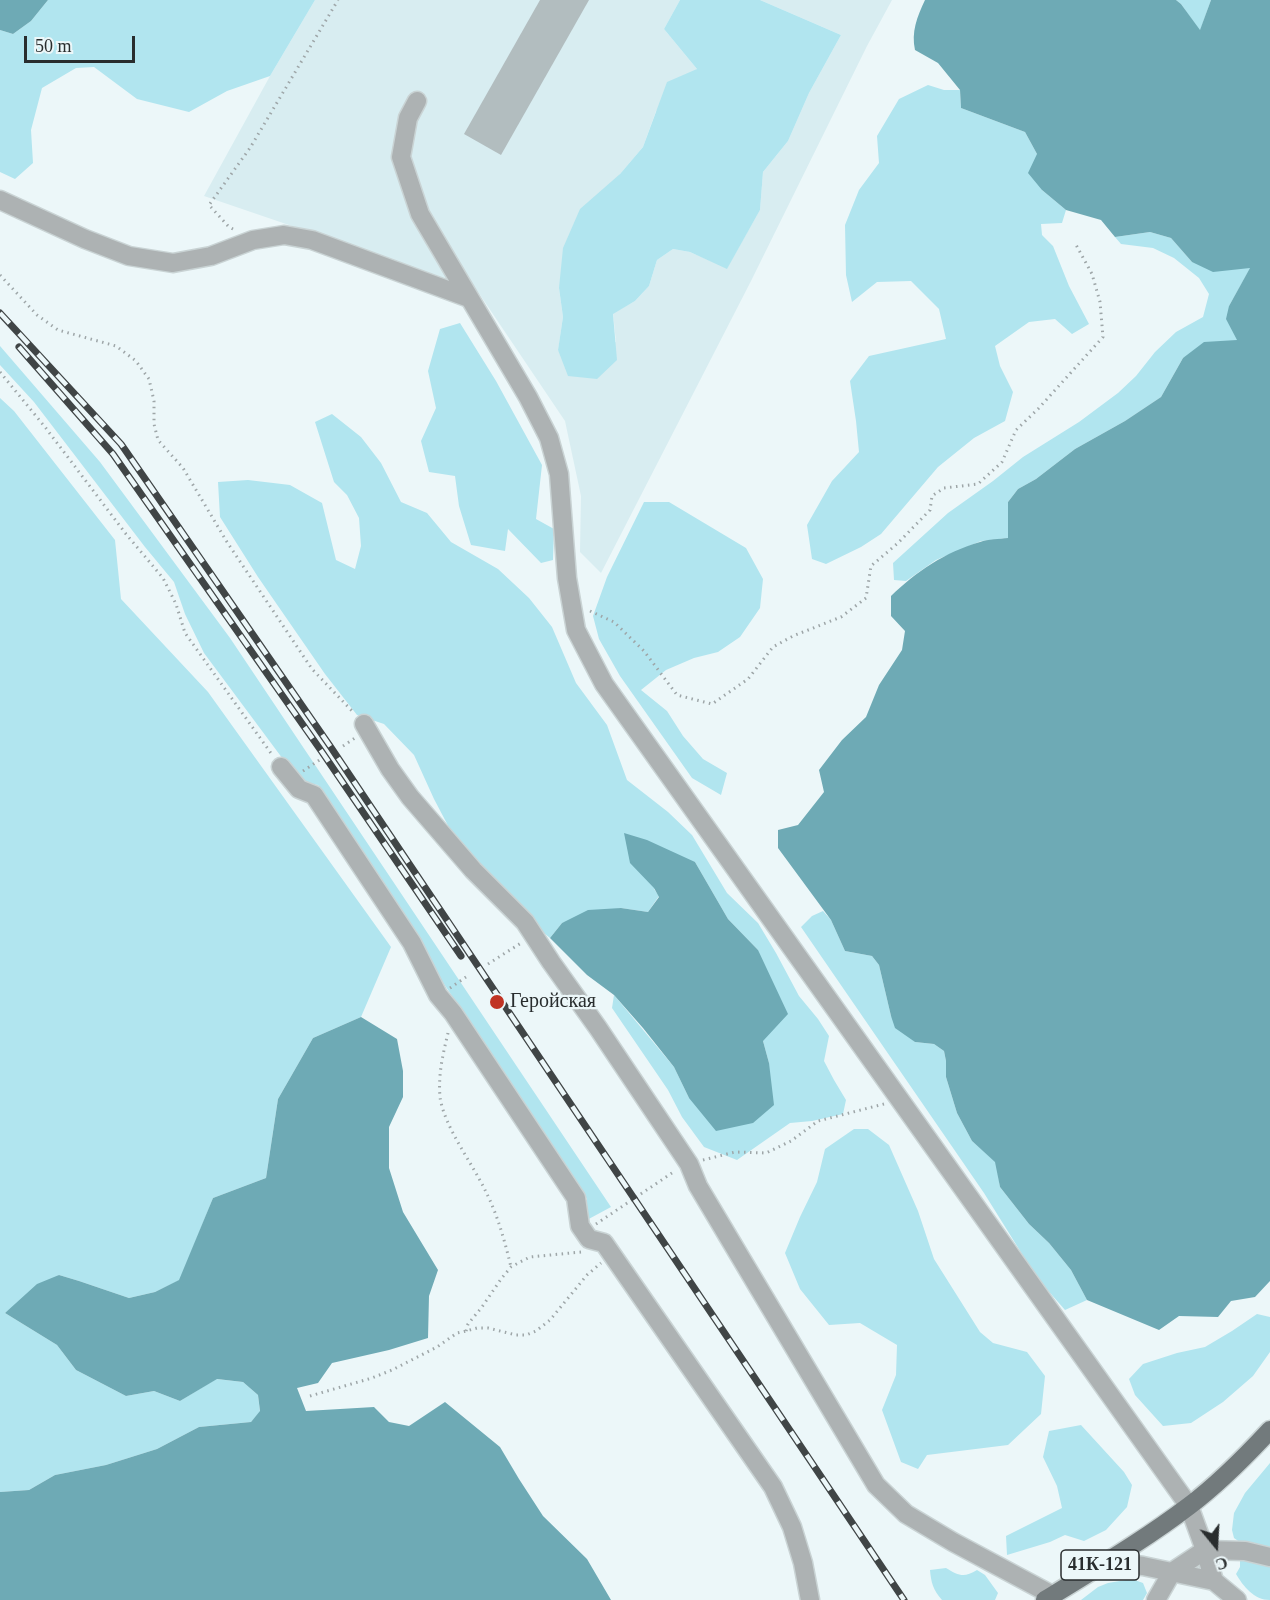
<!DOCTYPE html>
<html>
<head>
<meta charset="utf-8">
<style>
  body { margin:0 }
  #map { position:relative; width:1270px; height:1600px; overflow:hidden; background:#ecf7f9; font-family:"Times New Roman",serif }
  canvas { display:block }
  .north { position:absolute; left:1186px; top:1516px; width:60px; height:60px; -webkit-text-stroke:4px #ecf7f9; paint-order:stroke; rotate:162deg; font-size:16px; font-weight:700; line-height:24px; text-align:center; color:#292d2e }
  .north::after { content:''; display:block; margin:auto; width:21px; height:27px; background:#292d2e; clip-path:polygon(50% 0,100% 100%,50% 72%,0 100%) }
  .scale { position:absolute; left:24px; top:36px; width:111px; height:27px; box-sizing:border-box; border:3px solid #292d2e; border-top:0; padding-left:8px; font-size:18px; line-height:21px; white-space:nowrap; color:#292d2e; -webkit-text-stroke:4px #ecf7f9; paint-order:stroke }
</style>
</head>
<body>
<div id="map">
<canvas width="1270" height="1600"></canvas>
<div class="north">С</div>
<div class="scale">50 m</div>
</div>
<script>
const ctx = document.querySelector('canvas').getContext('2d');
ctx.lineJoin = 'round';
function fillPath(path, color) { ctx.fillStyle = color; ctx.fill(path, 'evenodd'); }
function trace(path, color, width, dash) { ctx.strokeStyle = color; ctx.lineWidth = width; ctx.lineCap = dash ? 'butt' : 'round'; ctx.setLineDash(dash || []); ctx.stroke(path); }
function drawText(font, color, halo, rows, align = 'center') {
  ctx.font = font + ' "Times New Roman",serif'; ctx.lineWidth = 4.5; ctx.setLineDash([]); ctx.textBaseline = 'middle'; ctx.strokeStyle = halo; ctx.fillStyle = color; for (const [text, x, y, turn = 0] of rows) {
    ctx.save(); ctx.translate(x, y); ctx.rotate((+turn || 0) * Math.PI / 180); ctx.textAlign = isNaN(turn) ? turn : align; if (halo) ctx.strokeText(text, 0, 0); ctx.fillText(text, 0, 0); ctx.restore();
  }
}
fillPath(new Path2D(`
  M315 0H680L664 29 697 69 656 111 643 147 620 174 559 288 563 317 558 351 616 342 613 313 635 301 649 286 657 260 673 249 690 252 727 268 760 210 763 172 788 141 809 93 841 35 760 0H892L867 46 751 281 601 573 580 552 581 496 565 421 474 286 450 280 204 196 270 76Z`), '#d8edf1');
fillPath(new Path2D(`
  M48 0H315L270 76 227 91 189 112 137 99 94 67 76 68 42 88 31 130 33 163 15 179 0 172V30L13 34 31 21Z
  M680 0H760L841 35 809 93 788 141 763 172 760 210 727 269 690 252 673 249 657 260 649 286 635 301 613 314 617 360 597 379 568 376 558 350 563 317 559 288 563 248 580 209 620 174 643 147 667 82 697 69 664 29Z
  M1176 0H1211L1200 31 1181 4Z
  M928 85 944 90H960L961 108 1025 132 1037 154 1042 190 1066 210 1062 223 1041 224 1042 235 1053 246 1069 286 1089 324 1072 334 1055 319 1029 322 995 346 1000 366 1013 392 1005 421 974 438 938 467 881 534 861 547 826 564 812 559 807 525 832 481 859 452 856 421 850 381 869 356 946 339 939 309 911 281 877 282 852 302 846 275 845 225 859 190 879 163 877 136 899 99Z
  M1150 232 1171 238 1192 262 1251 267 1229 306 1238 340 1183 358 1161 397 1125 421 1075 449 1036 479 1018 489 1008 502V538L981 541 936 560 906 581 894 580 893 563 948 513 993 481 1023 457 1079 422 1118 393 1136 376 1155 352 1176 332 1203 317 1209 294 1199 278 1174 258 1153 248 1121 244 1115 237Z
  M460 323 496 381 542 465 536 519 554 529 553 560 541 563 508 529 505 551 471 545 459 506 455 476 429 472 421 441 436 408 428 371 440 329Z
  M0 346 100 462 230 638 611 1207 585 1221 587 1199 511 1092 462 1011 414 939 318 785 300 782 204 653 185 614 174 582 145 547 34 402 0 365Z
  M0 398 14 411 115 540 121 599 208 692 391 947 361 1017 313 1038 278 1099 266 1178 213 1198 180 1280 155 1292 129 1298 79 1281 59 1275 5 1313 57 1345 76 1370 126 1396 154 1391 180 1401 216 1379 243 1382 258 1395 260 1412 251 1422 199 1427 157 1449 106 1465 55 1475 29 1490 0 1492Z
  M332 414 361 437 381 463 401 502 427 513 451 542 498 569 529 598 552 627 576 683 607 725 627 780 668 812 692 835 727 893 758 923 776 953 799 996 818 1019 829 1036 824 1061 834 1080 846 1100 843 1114 812 1121 790 1123 737 1160 704 1147 682 1117 668 1090 612 1008 614 995 674 1067 689 1098 769 1063 763 1041 758 950 728 919 695 862 654 889 659 896 648 912 621 908 562 923 550 938 503 899 464 856 434 799 414 755 384 724 357 715 325 674 258 577 220 517 218 482 248 480 290 485 322 503 336 560 355 569 361 546 359 518 347 495 334 482 315 422Z
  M644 502H669L746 548 763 579 760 608 740 637 718 652 694 658 666 670 641 690 667 711 683 736 703 759 727 773 721 795 692 778 620 676 599 639 593 616 607 577Z
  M823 911 831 920 845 951 872 956 879 965 891 1016 915 1042 934 1044 944 1051 946 1061V1077L957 1113 972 1141 996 1162 1000 1187 1029 1224 1049 1243 1071 1270 1087 1300 1065 1310 1037 1278 984 1193 801 927 812 916Z
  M854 1129H868L889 1145 918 1211 934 1259 980 1332 993 1343 1027 1352 1045 1376 1041 1414 1008 1445 927 1455 918 1469 901 1462 882 1410 896 1375 897 1345 860 1323 829 1325 800 1289 785 1253 800 1217 817 1182 825 1149Z
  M1257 1314 1270 1317V1352L1253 1376 1223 1402 1191 1423 1163 1426 1135 1395 1129 1379 1143 1364 1177 1353 1205 1347 1232 1331Z
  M1081 1425 1124 1472 1132 1485 1127 1507 1106 1530 1084 1541 1065 1535 1050 1542 1007 1555 1006 1536 1062 1508 1057 1486 1043 1457 1049 1431Z
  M1270 1463V1600C1254 1600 1243 1586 1236 1574L1240 1567V1560L1250 1556 1244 1545 1234 1538 1232 1530 1234 1513 1245 1493Z
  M946 1568C959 1576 964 1578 977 1570L985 1575 998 1593 995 1600H942C933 1590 931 1582 930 1570Z
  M1132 1579 1143 1583 1147 1593 1143 1600H1081L1098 1587 1108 1583Z`), '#b1e5ef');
fillPath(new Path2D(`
  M0 0H48L31 21 13 34 0 30Z
  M925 0H1176L1181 4 1200 30 1211 0H1270V1281L1255 1297 1231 1301 1218 1317 1179 1316 1159 1330 1087 1300 1071 1270 1049 1243 1029 1224 1000 1187 995 1162 972 1141 957 1113 946 1077V1061L944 1051 934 1044 915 1042 895 1028 891 1016 879 965 872 956 845 951 831 920 778 848V830L798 825 824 792 819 770 842 740 866 717 879 685 902 650 905 631 891 616V596C916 572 945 552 980 542 988 539 999 539 1008 538V502L1018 489 1036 479 1075 449 1125 421 1161 397 1183 358 1204 342 1237 340 1226 319 1229 306 1250 268 1213 272 1192 262 1171 238 1150 232 1115 237 1101 220 1066 210 1042 190 1028 173 1037 154 1025 132 961 108 960 90 938 63 915 50C911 32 917 17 925 0Z
  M624 833 647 840 695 862 728 919 758 950 788 1014 763 1041 769 1063 774 1105 753 1123 716 1131 689 1098 674 1067 643 1028 614 995 587 975 550 938 562 923 588 910 621 908 648 912 659 897 654 888 630 863Z
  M361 1017 397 1039 403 1071V1097L389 1127V1168L403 1212 438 1270 429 1296 428 1338 389 1350 332 1363 318 1383 297 1388 306 1411 374 1407 389 1422 409 1426 445 1402 500 1447 519 1479 543 1516 587 1559 611 1600H0V1492L29 1490 55 1475 106 1465 157 1449 199 1427 251 1422 260 1411 258 1395 243 1382 217 1379 180 1401 154 1391 126 1396 76 1370 57 1345 5 1313 37 1284 59 1275 79 1281 129 1298 155 1292 179 1280 213 1198 266 1178 278 1099 313 1038Z`), '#6eaab5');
fillPath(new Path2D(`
  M540 0H589L501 155 464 134Z`), '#b2bdbf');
const minor = new Path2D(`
  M417 101 408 118 401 157 420 214 528 397 549 438 559 474 567 578 576 630 604 684 1189 1506 1205 1550 1214 1581
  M0 200 85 239 129 256 173 263 211 256 253 240 284 235 312 240 469 298
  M364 724 390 769 410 797 473 870 525 922 551 962 598 1028 689 1164 698 1186 876 1485 906 1514 953 1542 1052 1595
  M281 767 299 789 314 795 412 943 438 995 453 1013 576 1198 580 1226 589 1239 604 1243 773 1487 792 1527 803 1563 810 1600
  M1205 1550 1245 1551 1270 1557
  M1107 1561 1143 1566 1214 1581 1237 1600
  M1156 1600 1172 1572 1205 1550`);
const major = new Path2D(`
  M1045 1600C1093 1570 1143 1541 1189 1506 1218 1484 1245 1457 1270 1430`);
trace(minor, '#c9d3d4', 21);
trace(major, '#c9d3d4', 21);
trace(new Path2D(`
  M233 229 229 227 209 205 250 148 338 0
  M0 275 37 315 58 330 116 346 136 361 149 379 154 401V424L158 440 183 468 227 542 312 669 353 712
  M0 372 45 427 126 534 163 578 176 604 185 633 273 756
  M590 611 614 622 644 651 677 695 712 704 748 679 773 647 793 636 841 617 866 598 871 566 898 543 930 510 932 496 944 488 978 484 1002 462 1016 430 1038 409 1103 337 1100 302 1092 274 1075 243
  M343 746 355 738
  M303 771 321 759
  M488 964 521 943
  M450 988 466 977
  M448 1033C443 1054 438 1074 440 1097 444 1127 473 1164 486 1192 498 1216 505 1242 511 1267
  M703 1160 735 1152 766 1153 791 1141 818 1121 884 1104
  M596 1224 675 1171
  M466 1331 468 1324 482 1307 501 1279 511 1267 520 1262 530 1257 540 1256 581 1252
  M310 1396 372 1378 392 1370 437 1347 457 1333 466 1331 477 1328H488L516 1335H526L536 1331 550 1320 587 1275 601 1263`), '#9ea6a8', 3, [1.5, 4.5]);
trace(minor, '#adb2b3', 18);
trace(major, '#727a7c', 18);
const rail = new Path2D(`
  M0 313 121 444 330 746 904 1600
  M19 347 113 454 322 752 461 956`);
trace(rail, '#404546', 7);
trace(rail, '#ecf7f9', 4.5, [14]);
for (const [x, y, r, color] of [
  [497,1002,8,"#c03323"]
]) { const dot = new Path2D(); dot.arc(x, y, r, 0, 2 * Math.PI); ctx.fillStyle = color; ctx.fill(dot); trace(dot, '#ecf7f9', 2); }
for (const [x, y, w] of [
  [1100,1565,78]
]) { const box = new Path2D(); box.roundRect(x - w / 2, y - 15, w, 30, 4.5); ctx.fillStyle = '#ecf7f9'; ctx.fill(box); trace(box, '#292d2e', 1.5); }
drawText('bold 18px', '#292d2e', null, [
  ["41К-121",1100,1565]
]);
drawText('20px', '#292d2e', '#ecf7f9', [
  ["Геройская",510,1002]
], 'left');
</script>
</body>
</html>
